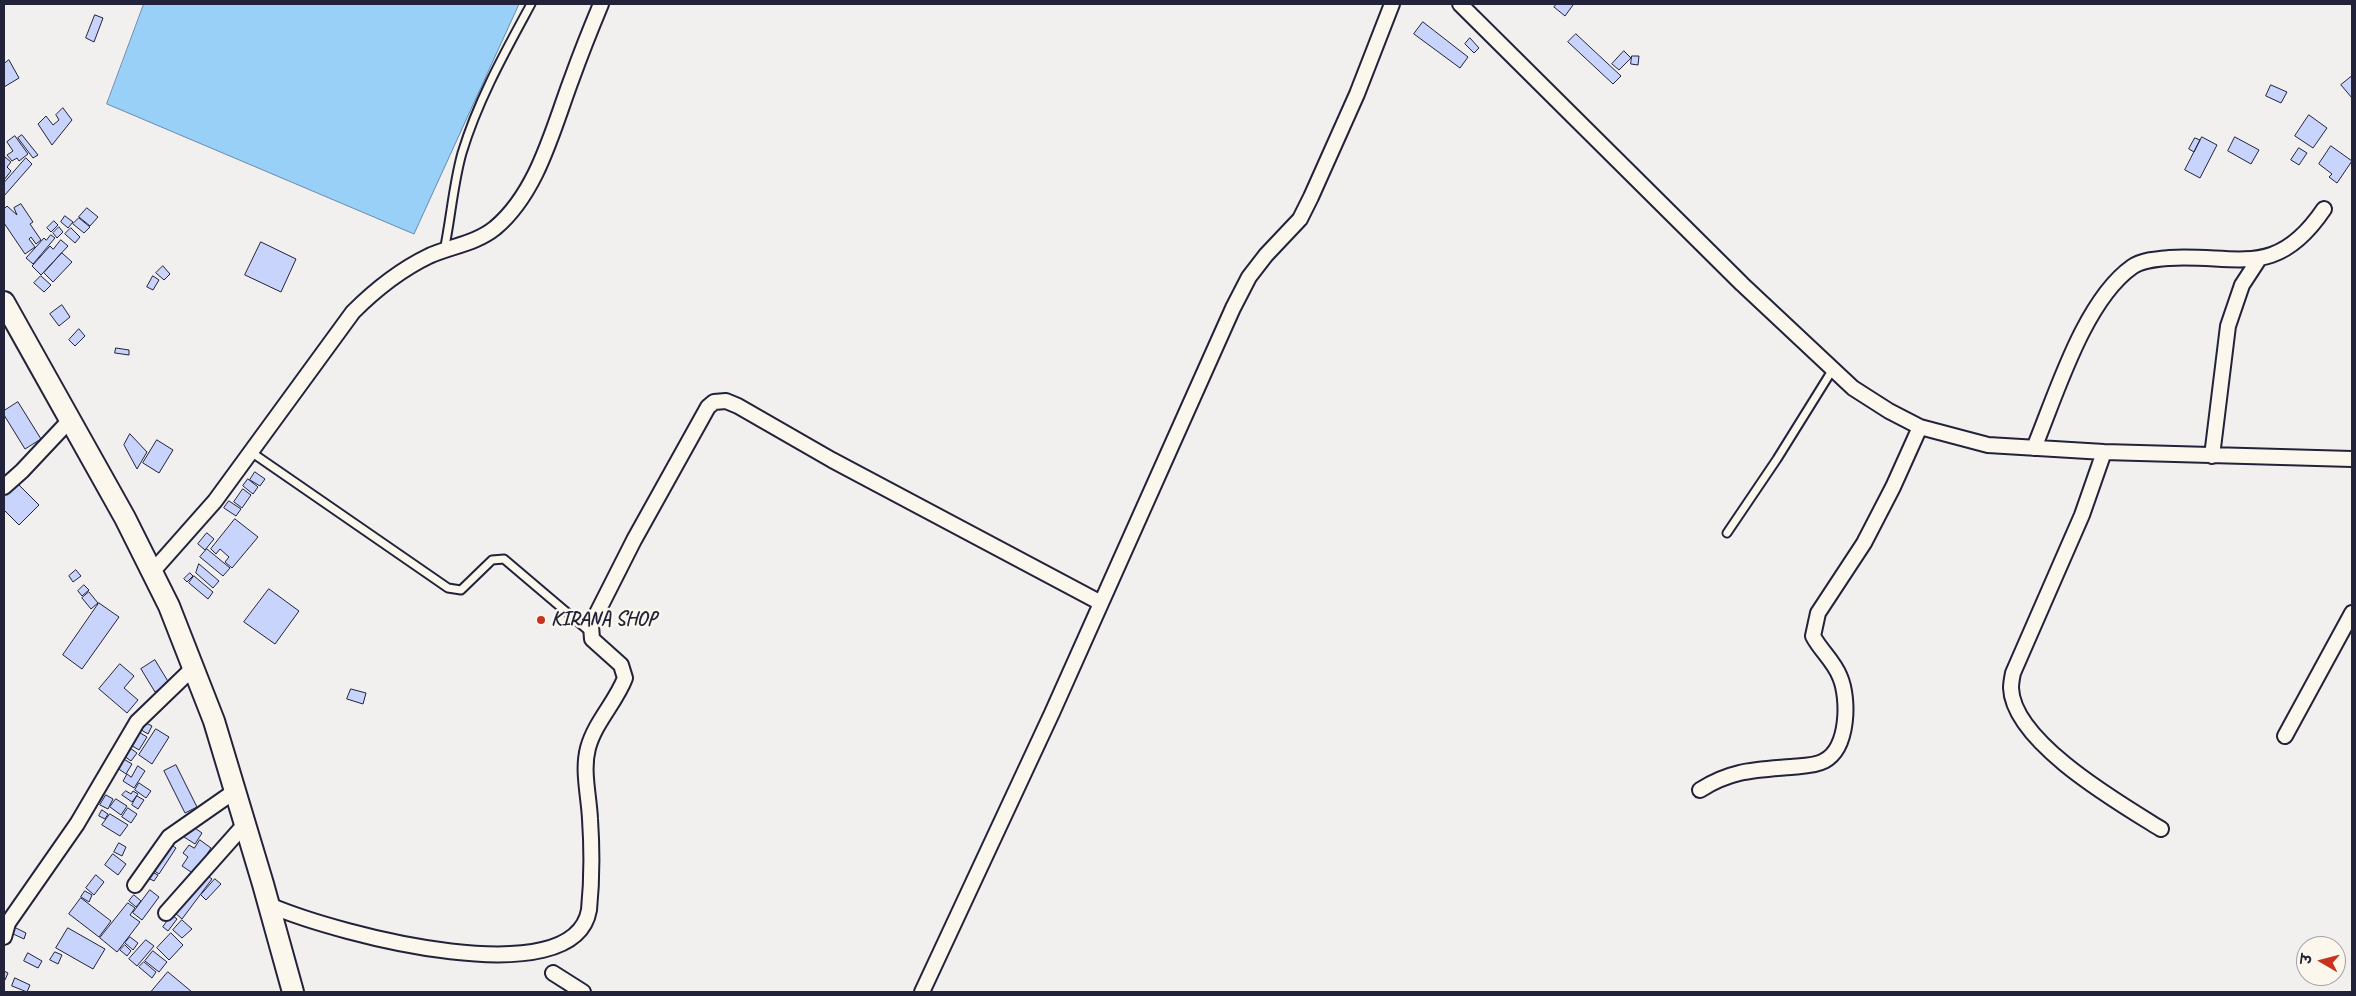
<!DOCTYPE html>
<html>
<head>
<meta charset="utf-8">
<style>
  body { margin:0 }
  #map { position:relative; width:2356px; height:996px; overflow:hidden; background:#f1f0ef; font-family:Caveat,"Playpen Sans Deva",sans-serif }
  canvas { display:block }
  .frame { position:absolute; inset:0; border:5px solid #22223b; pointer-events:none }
  .north { position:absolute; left:2296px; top:936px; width:50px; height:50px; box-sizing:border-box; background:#fbf7ec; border:1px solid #a4a2a5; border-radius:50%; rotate:278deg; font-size:14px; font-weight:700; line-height:20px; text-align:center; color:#22223b }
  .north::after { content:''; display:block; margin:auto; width:18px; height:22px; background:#c8321e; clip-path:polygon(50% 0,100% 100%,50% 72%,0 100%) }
</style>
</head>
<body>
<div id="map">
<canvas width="2356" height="996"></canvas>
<div class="frame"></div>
<div class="north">उ</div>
</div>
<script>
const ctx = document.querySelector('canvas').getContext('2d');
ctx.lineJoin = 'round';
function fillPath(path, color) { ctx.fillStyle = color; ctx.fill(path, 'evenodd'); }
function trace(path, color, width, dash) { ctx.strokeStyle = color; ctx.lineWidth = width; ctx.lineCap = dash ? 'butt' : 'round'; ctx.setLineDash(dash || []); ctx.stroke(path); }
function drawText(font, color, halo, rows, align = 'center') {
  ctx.font = font + ' Caveat,sans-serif'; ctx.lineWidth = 5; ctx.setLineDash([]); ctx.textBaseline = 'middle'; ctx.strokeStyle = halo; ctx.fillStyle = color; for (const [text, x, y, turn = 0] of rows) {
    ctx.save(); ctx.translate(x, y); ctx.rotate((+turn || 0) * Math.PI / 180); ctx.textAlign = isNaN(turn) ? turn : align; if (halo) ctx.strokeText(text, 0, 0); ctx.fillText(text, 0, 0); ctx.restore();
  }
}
const water = new Path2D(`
  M144 4H519L414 234 107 104Z`);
fillPath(water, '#99d0f8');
trace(water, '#698aac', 1);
const building = new Path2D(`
  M1557 4H1571L1573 5 1565 16 1554 7Z
  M95 15 103 18 94 42 86 38Z
  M1423 22 1468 57 1460 68 1414 34Z
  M1576 34 1621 76 1613 84 1568 42Z
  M1470 38 1479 48 1474 53 1465 44Z
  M1624 51 1631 58 1619 70 1612 64Z
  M1632 56H1639L1638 65 1631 64Z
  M9 60 19 78 4 87V64Z
  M2352 76V98L2341 85Z
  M2271 85 2287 92 2281 103 2266 96Z
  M63 108 72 120 52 145 38 124 46 116 53 125 59 120 56 115Z
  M2309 115 2327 128 2313 148 2295 136Z
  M22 135 38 155 33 158 18 138Z
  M15 136 28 154 19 161 17 158 12 161 7 155 13 151 7 142Z
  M2202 137 2217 145 2200 178 2185 170Z
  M2235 137 2259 150 2251 164 2228 151Z
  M2195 138 2200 140 2194 152 2189 149Z
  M2331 146 2352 161 2337 183 2329 177 2332 174 2319 164Z
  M2299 148 2307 153 2299 165 2291 160Z
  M5 157 11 162 7 167 11 171 4 180Z
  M26 158 32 164 4 196V183Z
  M21 204 33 222 30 224 41 240 36 244 31 237 29 239 35 247 25 254 4 223V209L7 206 17 215 14 208Z
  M87 208 98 217 90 226 79 217Z
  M65 216 73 222 68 228 61 222Z
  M79 218 90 227 84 233 73 224Z
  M54 221 58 225 51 232 47 228Z
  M59 227 63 232 57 238 53 233Z
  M71 228 80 237 75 243 65 234Z
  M51 235 55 238 33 264 26 258 44 238 46 240Z
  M61 240 68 246 41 275 32 266 50 246 53 249Z
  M261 242 296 259 281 292 245 275Z
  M62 253 72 262 53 282 44 273Z
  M163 266 170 274 164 280 156 273Z
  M41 276 51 285 44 292 34 283Z
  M153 276 159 280 153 290 147 287Z
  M62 305 70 317 59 326 50 314Z
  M79 329 85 336 75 346 69 340Z
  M116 348 129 350V355L115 353Z
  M18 402 41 439 25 449 4 415V411Z
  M130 434 147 452 137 469 124 445Z
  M157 440 173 450 159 473 143 463Z
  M255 472 265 479 260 486 250 480Z
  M248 479 258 487 253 494 243 486Z
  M15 481 39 505 19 525 4 510V492Z
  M243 489 251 495 242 508 234 502Z
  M229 501 241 509 236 516 224 508Z
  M235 519 258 537 232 568 225 562 229 557 220 549 216 554 211 549Z
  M207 533 214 539 205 550 198 544Z
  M207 549 230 568 223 576 200 557Z
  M199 564 219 581 213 588 196 573Z
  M76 570 81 576 73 582 69 576Z
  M190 573 193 576 187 582 184 579Z
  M194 576 213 592 208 599 189 583Z
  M84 585 89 590 82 596 78 591Z
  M269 589 299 611 275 644 244 622Z
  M89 592 98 603 91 609 82 598Z
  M99 603 119 617 82 669 63 655Z
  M155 660 169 683 155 692 141 669Z
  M120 664 134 676 124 688 138 700 127 713 99 689Z
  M351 689 366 693 363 704 347 699Z
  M142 721 152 726 148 734 138 728Z
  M156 729 169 737 152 764 139 755Z
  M137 731 147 737 139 750 129 744Z
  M130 748 137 753 131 761 124 756Z
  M122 758 132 764 126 774 116 767Z
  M176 765 197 807 185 813 164 771Z
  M138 766 145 771 134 788 123 781 127 774 131 777Z
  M139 783 151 791 146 798 135 790Z
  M126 791 131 794 133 791 138 794 132 802 122 795Z
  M106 795 113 799 108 809 100 805Z
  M137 796 144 800 138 809 132 805Z
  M116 799 127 806 121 815 110 807Z
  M128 808 137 814 131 823 122 817Z
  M102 810 108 814 105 819 99 816Z
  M110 814 128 825 120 836 102 825Z
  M192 826 202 833 195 844 184 837Z
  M200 840 211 848 194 874 182 866 188 857 183 853 189 845 194 848Z
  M119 843 126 847 122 856 114 852Z
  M170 844 176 848 159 874 153 870Z
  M113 854 126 864 118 875 105 865Z
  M152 872 158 875 154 881 148 878Z
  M205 874 212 879 182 919 175 913Z
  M96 875 104 882 94 895 86 888Z
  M215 879 221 884 206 900 201 895Z
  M150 890 159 897 142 920 133 913Z
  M85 891 92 895 89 902 81 897Z
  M134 895 141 901 136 907 129 901Z
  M81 898 111 921 99 937 69 914Z
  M128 903 135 908 130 915 140 922 117 952 100 938Z
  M172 915 177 919 168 931 163 927Z
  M182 920 192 929 182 938 173 930Z
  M14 927 26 933 24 939 11 933Z
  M68 928 105 949 93 969 56 948Z
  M171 933 183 945 169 960 157 948Z
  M130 937 138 943 133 950 125 943Z
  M146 940 154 946 137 966 129 959Z
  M125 945 131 951 127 956 120 950Z
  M153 951 167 962 159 972 145 961Z
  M55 952 62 955 58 964 50 960Z
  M28 953 42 961 38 968 24 961Z
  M144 962 156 972 152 978 139 967Z
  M4 971 8 973 5 980 4 979Z
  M168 972 192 992H151Z
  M15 978 30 985 27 992 12 986Z`);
fillPath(building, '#c8d4fb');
trace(building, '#22223b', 1);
const lane = new Path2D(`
  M444 251C451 218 453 185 462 153 478 100 505 52 531 4
  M251 452 448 588 461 590 492 560 504 559 590 632
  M1727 533 1777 459 1833 369`);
const street = new Path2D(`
  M1460 4 1742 284 1853 388 1889 411 1920 427 1988 445 2104 452 2352 459
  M2034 448C2056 395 2084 301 2132 267 2142 260 2157 259 2169 258 2238 254 2276 280 2324 209
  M2104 452 2082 515 2013 673C2012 678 2011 683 2011 688 2013 742 2119 803 2161 829
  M2212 456 2228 326 2242 285 2259 259
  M4 487 22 471 69 421
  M153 571 215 501 353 312C376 289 400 270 429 256 451 246 475 244 495 228 538 192 553 128 572 78 581 53 591 28 601 4
  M2285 736 2352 613
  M1700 790C1731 770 1755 770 1791 767 1801 766 1815 766 1824 761 1849 748 1849 698 1840 677 1834 661 1820 650 1813 636L1818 613 1864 543 1893 487 1920 427
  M135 885 169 837 235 791
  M269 905C342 936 574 996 589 910 592 880 592 849 590 819 589 796 582 771 588 748 595 722 616 702 625 678L621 665 592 639 591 625 634 540 708 407 714 402 726 401 738 406 832 460 1101 603
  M166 913 245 824
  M4 937 8 923 77 824 137 722 194 667
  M553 973 583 992
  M922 992 1052 713 1233 308 1249 277 1266 255 1300 219 1311 197 1357 94 1392 4`);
const secondary = new Path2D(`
  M4 302 125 518 169 606 214 721 263 884 293 992`);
trace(lane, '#22223b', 11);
trace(street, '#22223b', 18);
trace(secondary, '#22223b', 24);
trace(lane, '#fbf7ec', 7);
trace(street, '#fbf7ec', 14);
trace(secondary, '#fbf7ec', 20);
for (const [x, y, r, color] of [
  [541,620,5,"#c8321e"]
]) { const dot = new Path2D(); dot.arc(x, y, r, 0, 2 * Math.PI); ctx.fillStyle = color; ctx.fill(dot); trace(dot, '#fbf7ec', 2); }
drawText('bold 20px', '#22223b', '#fbf7ec', [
  ["KIRANA SHOP",551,620]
], 'left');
</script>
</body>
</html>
